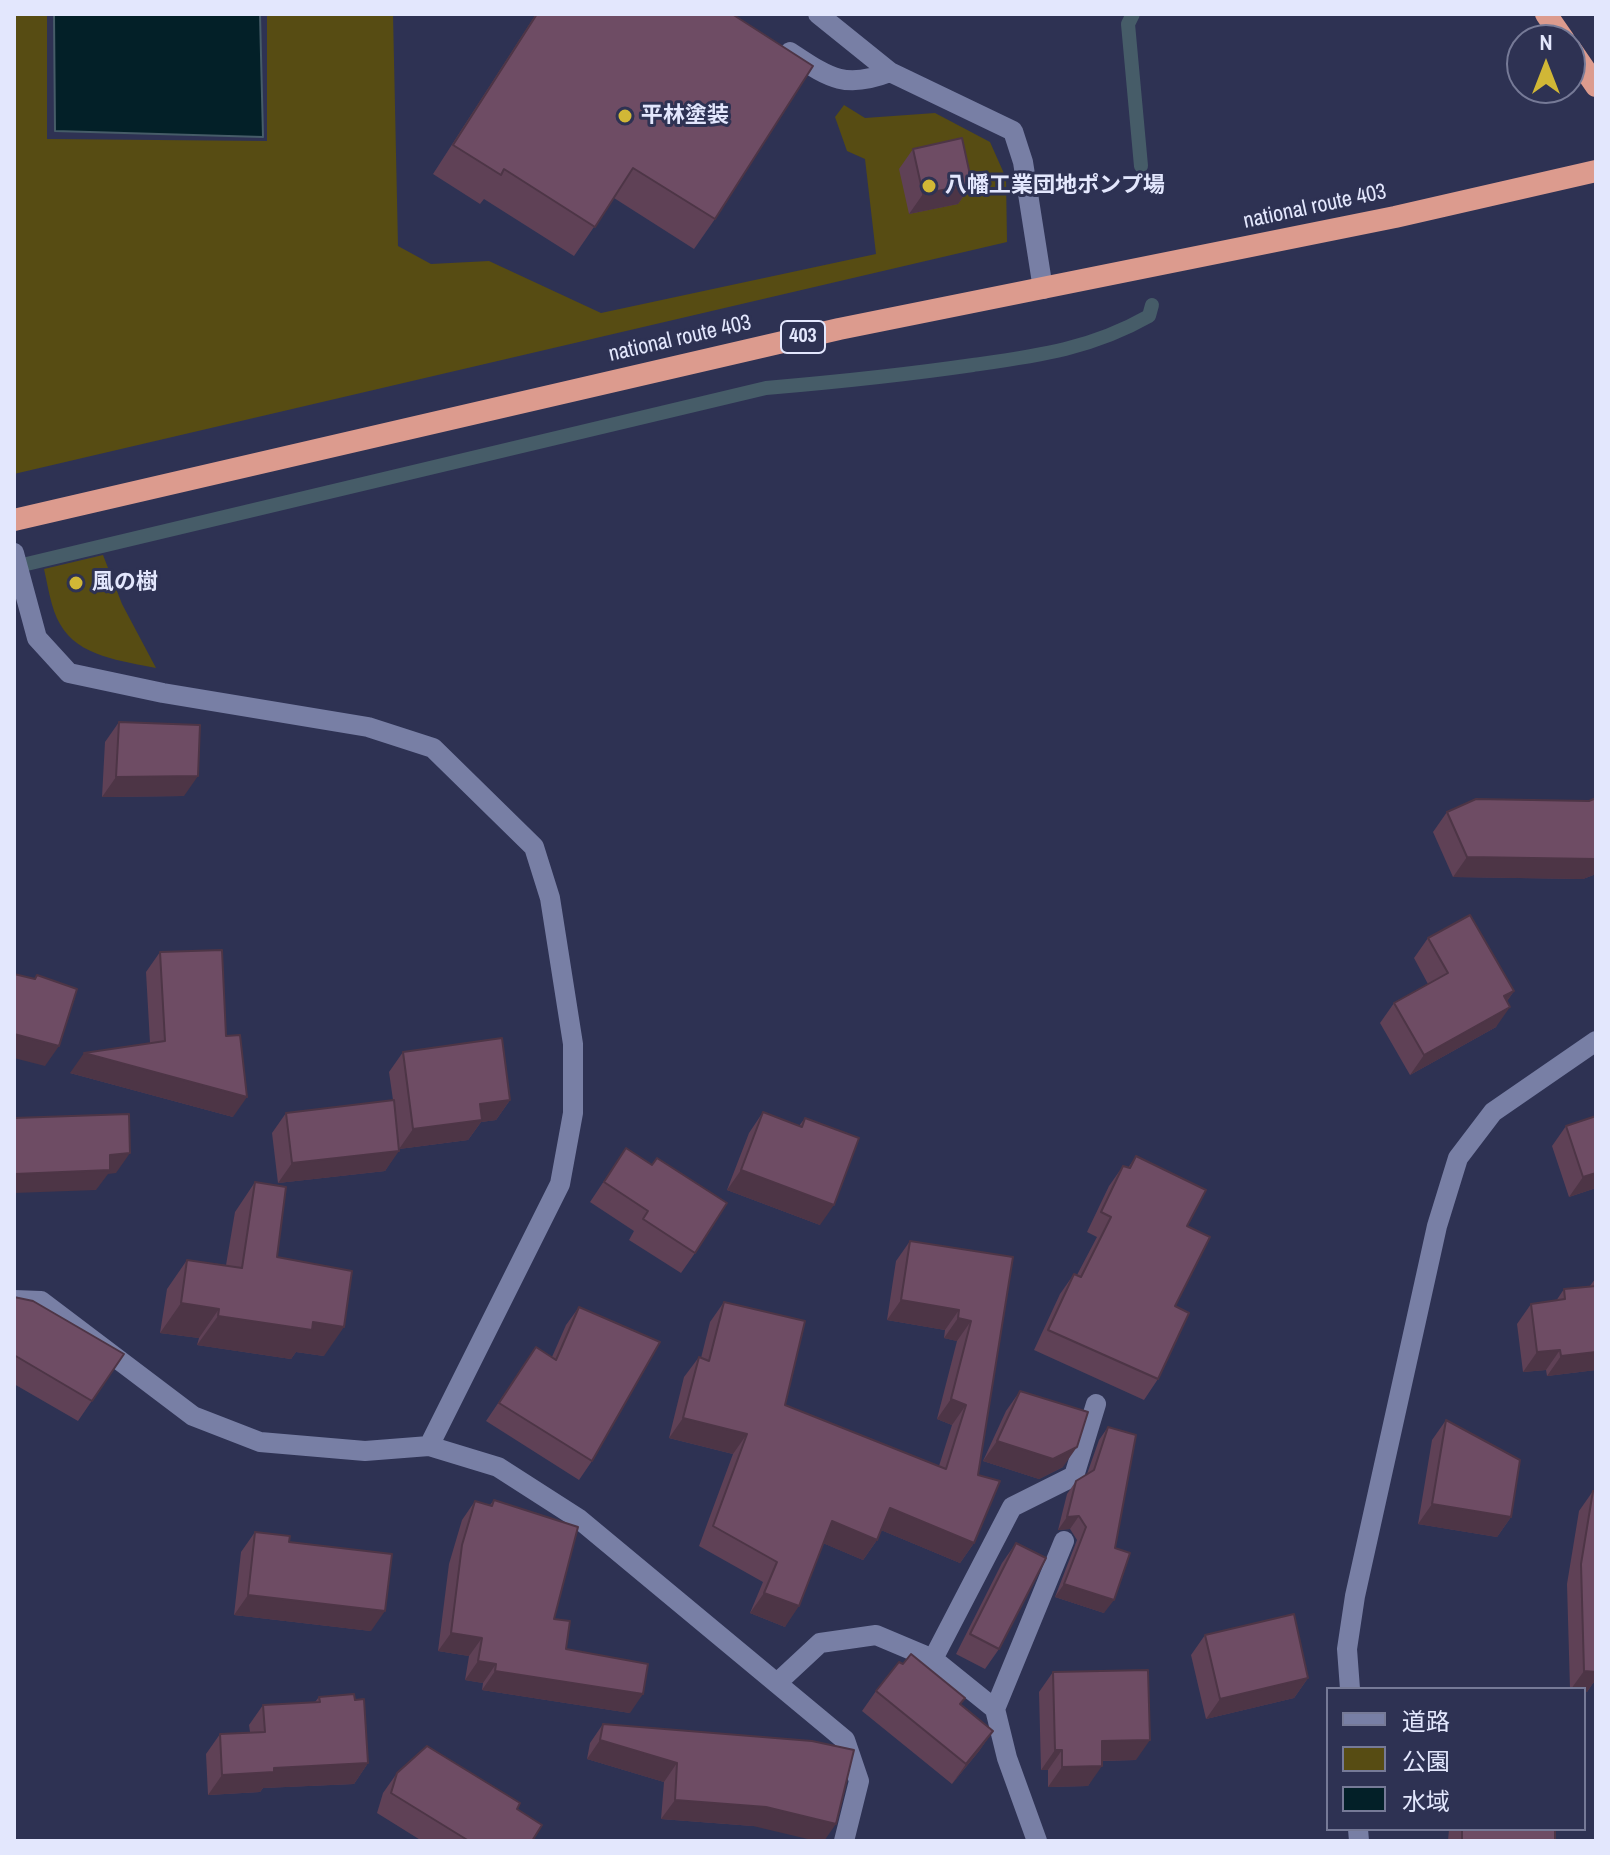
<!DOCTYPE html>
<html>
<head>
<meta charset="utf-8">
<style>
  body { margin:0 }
  #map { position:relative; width:1610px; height:1855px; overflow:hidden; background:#2e3253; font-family:"Archivo Narrow","Noto Sans JP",sans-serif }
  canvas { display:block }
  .frame { position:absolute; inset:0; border:16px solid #e3e7fd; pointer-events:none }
  .legend { position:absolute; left:1326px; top:1687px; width:260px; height:144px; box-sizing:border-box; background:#2e3253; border:2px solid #767a97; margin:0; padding:10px 14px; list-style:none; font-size:24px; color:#e3e7fd }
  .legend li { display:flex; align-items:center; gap:16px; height:40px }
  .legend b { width:40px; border:2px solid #767a97 }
  .north { position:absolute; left:1506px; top:24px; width:80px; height:80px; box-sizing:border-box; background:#2e3253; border:2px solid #767a97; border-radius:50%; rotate:0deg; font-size:22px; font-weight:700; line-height:32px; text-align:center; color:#e3e7fd }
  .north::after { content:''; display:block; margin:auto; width:28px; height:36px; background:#d1b736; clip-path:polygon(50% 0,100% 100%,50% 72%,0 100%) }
</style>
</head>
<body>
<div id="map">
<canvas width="1610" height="1855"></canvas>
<div class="frame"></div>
<ul class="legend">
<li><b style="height:10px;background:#787fa5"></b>道路</li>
<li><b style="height:22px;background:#574c13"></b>公園</li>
<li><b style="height:22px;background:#032028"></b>水域</li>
</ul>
<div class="north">N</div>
</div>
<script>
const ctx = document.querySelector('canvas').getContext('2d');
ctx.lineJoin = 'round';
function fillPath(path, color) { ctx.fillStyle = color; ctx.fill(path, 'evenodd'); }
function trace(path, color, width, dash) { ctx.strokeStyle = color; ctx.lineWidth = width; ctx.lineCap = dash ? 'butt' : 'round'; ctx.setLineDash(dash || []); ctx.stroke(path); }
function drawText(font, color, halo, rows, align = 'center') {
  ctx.font = font + ' "Archivo Narrow","Noto Sans JP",sans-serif'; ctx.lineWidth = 6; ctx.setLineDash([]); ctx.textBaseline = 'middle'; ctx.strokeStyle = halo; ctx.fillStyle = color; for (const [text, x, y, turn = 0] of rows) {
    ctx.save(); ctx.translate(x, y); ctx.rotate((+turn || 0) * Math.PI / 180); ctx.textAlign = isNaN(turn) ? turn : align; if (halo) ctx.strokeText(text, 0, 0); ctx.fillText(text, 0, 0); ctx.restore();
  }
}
fillPath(new Path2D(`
  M14 14H47V139L267 141V14H393L398 246 431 264 489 261 601 313 876 254 865 159 847 151 835 117 844 105 865 118 935 113 990 142 1006 178 1007 242 14 474Z
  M103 555 122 604 156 668C123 661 78 657 60 624 51 609 48 586 44 569Z`), '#574c13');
const water = new Path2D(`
  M54 14H260L263 137 55 131Z`);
fillPath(water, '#032028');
trace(water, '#465c68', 2);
trace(new Path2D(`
  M1133 14 1128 24 1141 166
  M14 567 766 388C836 382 904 375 973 365 1037 356 1091 349 1149 316L1152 305`), '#465c68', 14);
trace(new Path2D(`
  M818 14 890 72
  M790 52C828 77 844 90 890 72L1013 131 1023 162 1043 289
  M14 553 37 638 69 673 163 693 368 727 433 748 534 847 550 898 573 1044V1113L560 1184 429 1446
  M14 1300 41 1301 193 1416 260 1442 365 1451 429 1446 498 1467 579 1519 845 1740 859 1781 844 1841
  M933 1659 1012 1507 1074 1476 1096 1404
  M777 1683 820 1643 876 1635 933 1659 995 1709 1007 1758 1037 1841
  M1350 1689 1347 1649 1355 1596 1437 1226 1458 1158 1493 1112 1596 1041
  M995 1709 1064 1541
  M1358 1829 1359 1841`), '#787fa5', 20);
trace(new Path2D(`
  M1546 14 1564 40
  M1570 48 1596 86
  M14 520 839 329 1395 217 1596 171`), '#dc9b8e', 22);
fillPath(new Path2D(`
  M536 14H732L715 219 694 249 614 198 574 256 484 199 480 204 433 174Z
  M913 149 972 184 958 204 909 214 899 169Z
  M119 722 184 796 102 797 105 742Z
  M1596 798V874L1583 879 1453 877 1433 832 1447 812 1589 801Z
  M1428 938 1514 991 1507 1001 1496 1027 1410 1075 1380 1023 1394 1003 1428 984 1414 958Z
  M160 952 233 1117 70 1073 150 1043 146 972Z
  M403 1052 510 1100 496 1120 481 1122 468 1140 399 1149 385 1171 278 1183 272 1133 286 1113 393 1100 389 1072Z
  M763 1112 799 1126 805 1118 820 1225 727 1190 749 1133Z
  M1566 1126 1596 1188 1569 1197 1552 1146Z
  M626 1148 695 1253 681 1273 629 1240 634 1231 590 1202Z
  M1136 1156 1187 1226 1175 1306 1158 1379 1144 1400 1034 1350 1060 1294 1074 1274 1077 1275 1097 1237 1087 1232 1109 1186 1123 1166 1128 1168Z
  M255 1182 277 1257 324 1356 296 1352 291 1359 197 1345 199 1338 160 1333 167 1289 187 1260 226 1265 235 1212Z
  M910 1241 1013 1257 978 1475 974 1543 960 1563 881 1530 877 1540 863 1560 823 1543 785 1627 750 1613 763 1582 699 1546 733 1454 669 1438 684 1377 699 1357 701 1358 710 1322 724 1302 785 1405 939 1466 952 1425 937 1419 957 1341 944 1338 945 1330 887 1320 896 1261Z
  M1595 1279 1596 1370 1547 1376 1546 1370 1523 1372 1517 1324 1531 1304 1556 1301 1564 1289 1590 1286Z
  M14 1297 124 1354 78 1421 14 1384Z
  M579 1307 592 1461 579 1480 486 1421 536 1347 552 1357 566 1325Z
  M1020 1391 1063 1467 1039 1479 983 1461 1006 1411Z
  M1446 1420 1511 1517 1497 1537 1418 1524 1432 1440Z
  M1108 1427 1115 1548 1104 1613 1055 1597 1077 1540 1070 1529 1058 1530 1067 1494 1076 1481 1087 1474 1099 1440Z
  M1593 1491V1683L1587 1692H1584V1689H1570L1567 1584 1579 1511Z
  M494 1500 554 1619 566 1649 630 1713 482 1690 483 1683 465 1680 469 1656 438 1651 449 1564 462 1520 475 1501 490 1505Z
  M255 1532 289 1542 371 1631 234 1615 241 1552Z
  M1016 1543 999 1649 985 1669 956 1654 1002 1563Z
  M1205 1635 1308 1678 1294 1698 1206 1719 1191 1655Z
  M1053 1672 1136 1760 1102 1761 1088 1786 1048 1787V1770H1041L1039 1692Z
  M876 1691 960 1705 993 1731 979 1751 952 1784 862 1711Z
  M319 1697 368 1763 354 1784 263 1788 260 1792 208 1795 206 1754 220 1734 250 1732 249 1725 263 1705 315 1702Z
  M603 1724 812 1741 753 1826 661 1819 664 1782 587 1759 590 1743Z
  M397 1773 517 1809 532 1841H422L377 1813 383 1793Z
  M1449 1829H1555V1841H1448Z`), '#5f4156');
fillPath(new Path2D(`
  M972 184 958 204 909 214 923 194Z
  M198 776 184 796 102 797 116 777Z
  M1467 857 1596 859V874L1583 879 1453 877Z
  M1514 991 1500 1011 1504 996Z
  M1510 1007 1496 1027 1410 1075 1424 1055Z
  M14 1034 59 1046 45 1066 14 1058Z
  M84 1053 247 1097 233 1117 70 1073Z
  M510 1100 496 1120 481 1122 468 1140 399 1149 413 1129 480 1104Z
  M399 1151 385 1171 278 1183 292 1163Z
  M130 1153 116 1173 108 1174 96 1190 14 1193 15 1174 110 1155Z
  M741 1170 834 1205 820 1225 727 1190Z
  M1596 1173V1188L1569 1197 1583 1177Z
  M901 1300 959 1310 945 1330 887 1320Z
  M181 1303 219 1309 199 1338 160 1333Z
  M218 1316 313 1322 344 1327 324 1356 296 1352 291 1359 197 1345Z
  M958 1318 971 1321 957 1341 944 1338Z
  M1560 1350 1546 1370 1523 1372 1537 1352Z
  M1596 1352V1370L1547 1376 1561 1356Z
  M951 1399 966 1405 952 1425 937 1419Z
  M683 1418 747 1434 733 1454 669 1438Z
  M997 1441 1077 1447 1063 1467 1039 1479 983 1461Z
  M1432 1504 1511 1517 1497 1537 1418 1524Z
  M890 1508 974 1543 960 1563 876 1528Z
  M1079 1516 1070 1529 1058 1530 1067 1517Z
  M832 1521 877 1540 863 1560 818 1541Z
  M1064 1584 1114 1600 1104 1613 1055 1597Z
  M764 1593 799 1606 785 1627 750 1613Z
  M248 1595 385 1611 371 1631 234 1615Z
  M451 1633 482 1638 469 1656 438 1651Z
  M478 1661 496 1664 483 1683 465 1680Z
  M495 1671 643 1694 630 1713 482 1690Z
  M1584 1671 1596 1672V1683H1593L1587 1692H1584V1689H1571Z
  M1308 1678 1294 1698 1206 1719 1220 1699Z
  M993 1731 979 1751 952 1784 966 1764Z
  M600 1740 677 1763 664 1782 587 1759Z
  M1150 1740 1136 1760 1088 1761 1102 1741Z
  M1055 1750H1062L1048 1770H1041Z
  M368 1763 354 1784 263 1788 260 1792 208 1795 222 1775 274 1768Z
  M1102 1766 1088 1786 1048 1787 1062 1767Z
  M675 1800 766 1807 836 1824 824 1841H816L753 1826 661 1819Z`), '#4d3546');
const building = new Path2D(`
  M537 14H732L813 66 715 219 633 168 595 227 504 169 501 175 453 145Z
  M962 138 972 184 923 194 913 149Z
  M119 722 200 725 198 776 116 777Z
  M1596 798V859L1467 857 1447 812 1476 799 1589 801Z
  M1470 915 1514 991 1504 996 1510 1007 1424 1055 1394 1003 1448 973 1428 938Z
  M222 950 226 1036 240 1035 247 1097 84 1053 165 1041 160 952Z
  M14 974 35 979 37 975 77 989 59 1046 14 1034Z
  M502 1038 510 1100 480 1104 482 1120 413 1129 403 1052Z
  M394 1100 399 1151 292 1163 286 1113Z
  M763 1112 802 1127 805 1118 859 1138 834 1205 741 1170Z
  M129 1114 130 1153 110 1155V1170L15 1174 14 1118Z
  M1596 1116V1173L1583 1177 1566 1126Z
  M626 1148 652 1165 657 1158 727 1203 695 1253 643 1219 648 1211 604 1182Z
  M1136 1156 1206 1190 1187 1226 1210 1237 1175 1306 1189 1313 1158 1379 1048 1330 1074 1274 1081 1277 1111 1217 1101 1212 1123 1166 1130 1168Z
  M255 1182 286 1187 277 1257 352 1271 344 1327 313 1322 312 1330 218 1316 219 1309 181 1303 187 1260 242 1268Z
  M910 1241 1013 1257 978 1475 1000 1481 974 1543 890 1508 877 1540 832 1521 799 1606 764 1593 777 1562 713 1526 747 1434 683 1418 699 1357 709 1361 724 1302 805 1321 785 1405 946 1469 966 1405 951 1399 971 1321 958 1318 959 1310 901 1300Z
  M1595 1279H1596V1352L1561 1356 1560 1350 1537 1352 1531 1304 1565 1299 1564 1289 1596 1286Z
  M14 1297 33 1301 124 1354 92 1401 14 1355Z
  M579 1307 660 1342 592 1461 499 1403 536 1347 556 1360Z
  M1020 1391 1088 1412 1077 1447 1053 1459 997 1441Z
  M1446 1420 1520 1460 1511 1517 1432 1504Z
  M1108 1427 1136 1435 1115 1548 1130 1553 1114 1600 1064 1584 1086 1527 1079 1516 1067 1517 1076 1481 1094 1470Z
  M1593 1491H1596V1672L1584 1671 1581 1564Z
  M494 1500 578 1527 554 1619 570 1621 566 1649 648 1664 643 1694 495 1671 496 1664 478 1661 482 1638 451 1633 462 1545 475 1501 492 1506Z
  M255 1532 290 1536 289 1542 392 1554 385 1611 248 1595Z
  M1016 1543 1046 1558 999 1649 970 1634Z
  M1294 1614 1308 1678 1220 1699 1205 1635Z
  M911 1654 965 1698 960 1704 993 1731 966 1764 876 1691 899 1662 903 1664Z
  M1148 1670 1150 1740 1102 1741V1766L1062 1767V1750H1055L1053 1672Z
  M354 1694 355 1700 364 1699 368 1763 274 1768V1772L222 1775 220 1734 265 1732 263 1705 320 1702 319 1697Z
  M603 1724 812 1741 854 1750 836 1824 766 1807 675 1800 677 1763 600 1740Z
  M427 1746 520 1803 517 1809 542 1825 532 1841H469L391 1793 397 1773Z
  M1462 1829H1555V1841H1462Z`);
fillPath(building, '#6e4c64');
trace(building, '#4d3546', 2);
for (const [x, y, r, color] of [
  [625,116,8,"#d1b736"],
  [929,186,8,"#d1b736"],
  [76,583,8,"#d1b736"]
]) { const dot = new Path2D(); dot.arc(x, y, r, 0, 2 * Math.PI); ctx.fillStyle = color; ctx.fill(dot); trace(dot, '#2e3253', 3); }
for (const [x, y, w] of [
  [803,337,44]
]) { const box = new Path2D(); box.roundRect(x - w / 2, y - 16, w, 32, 6); ctx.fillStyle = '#2e3253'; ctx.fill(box); trace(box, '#e3e7fd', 2); }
drawText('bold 20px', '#e3e7fd', null, [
  ["403",803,337]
]);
drawText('bold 22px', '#e3e7fd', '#2e3253', [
  ["平林塗装",641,116],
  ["八幡工業団地ポンプ場",945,186],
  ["風の樹",92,583]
], 'left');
drawText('22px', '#e3e7fd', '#2e3253', [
  ["national route 403",1315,207,-12],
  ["national route 403",680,339,-13]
]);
</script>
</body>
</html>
